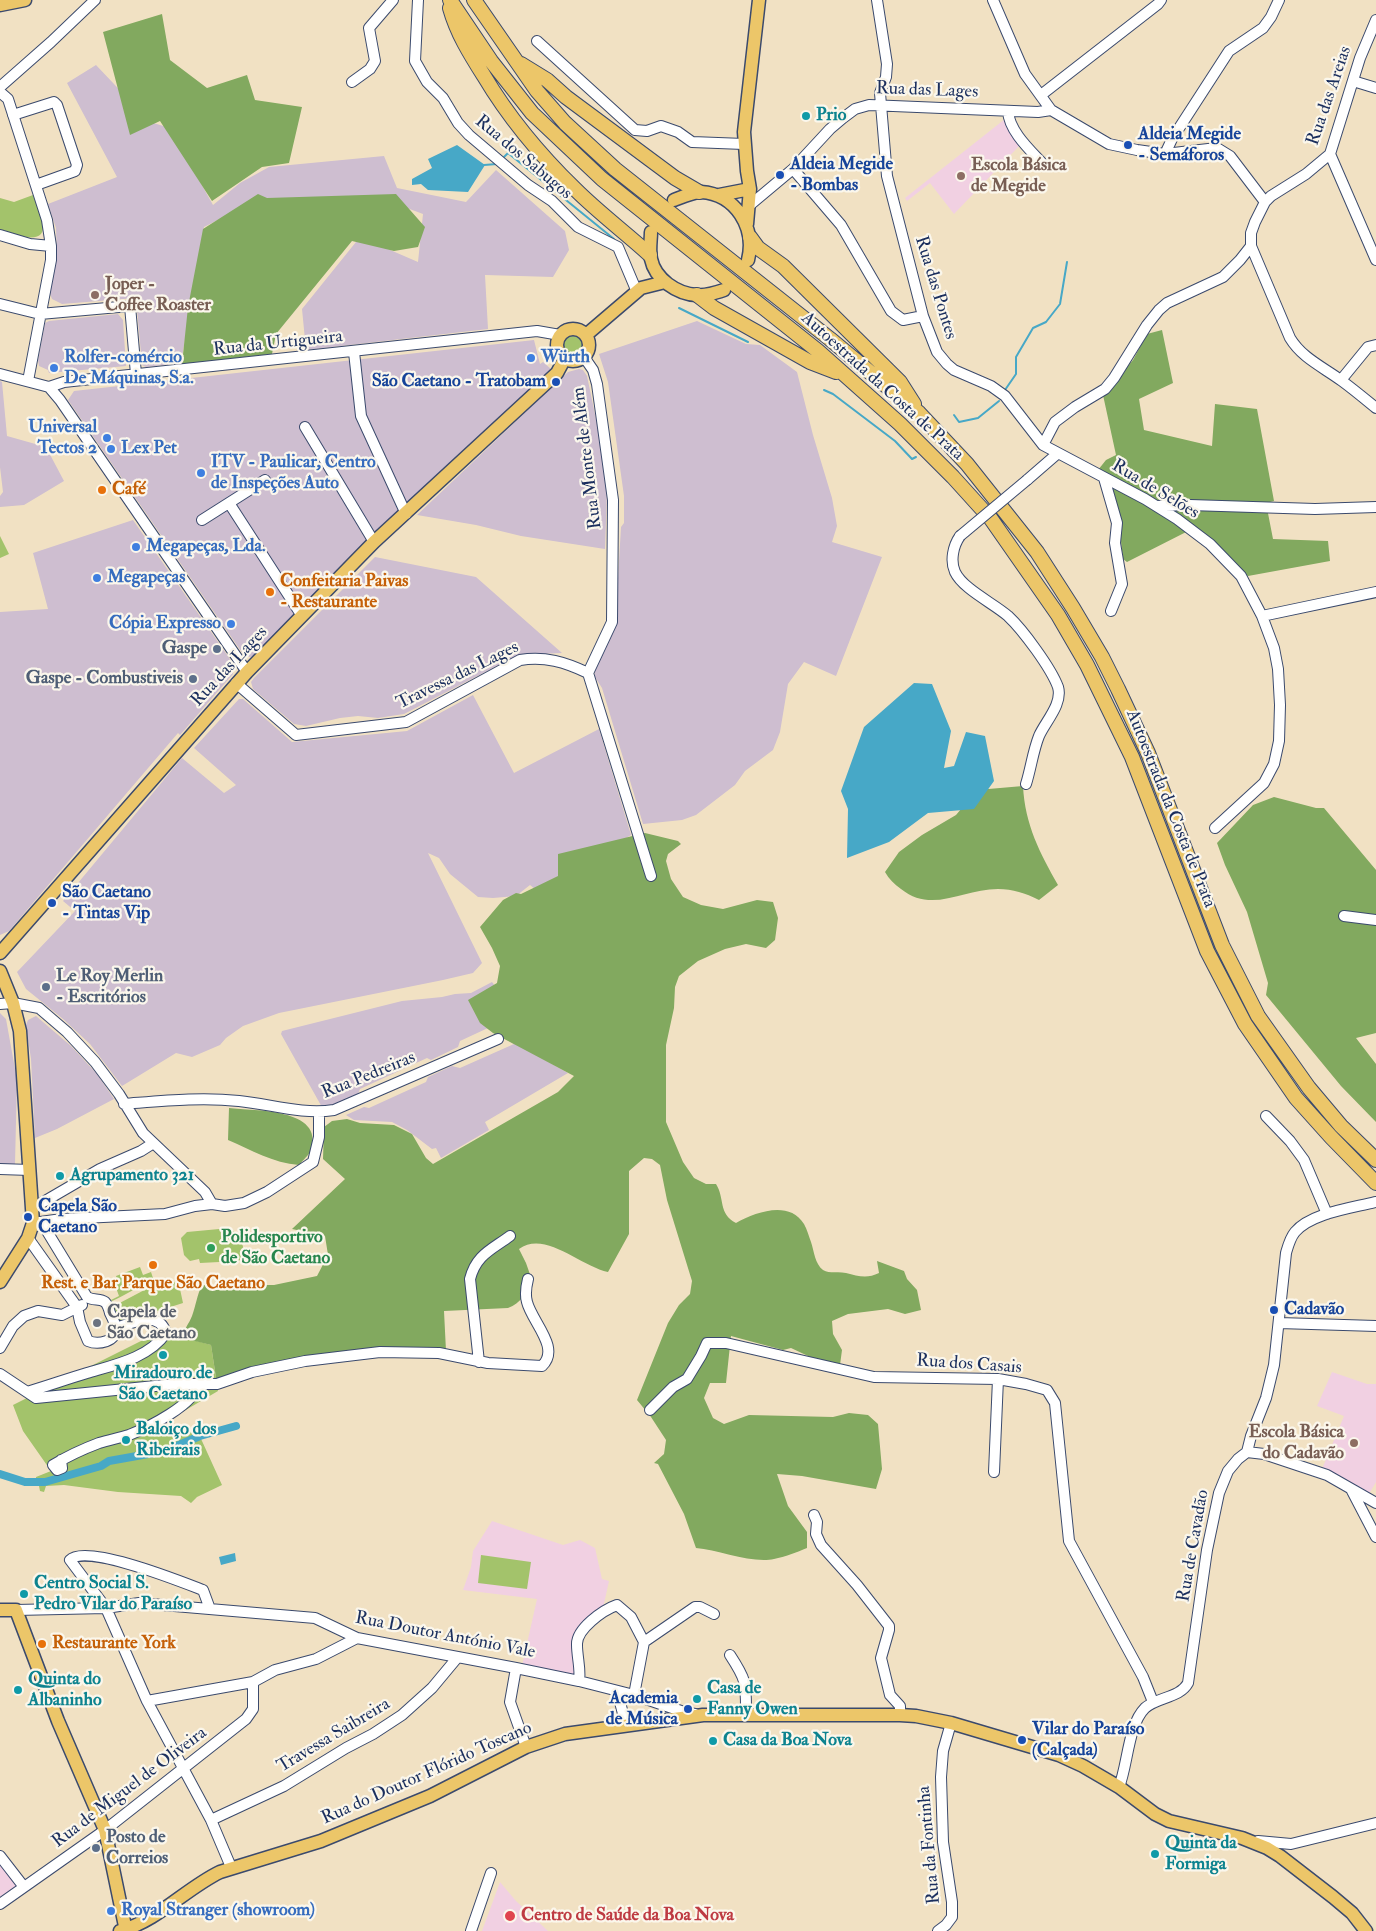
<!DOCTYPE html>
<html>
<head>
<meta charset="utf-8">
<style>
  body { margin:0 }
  canvas { display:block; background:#f1e1c3 }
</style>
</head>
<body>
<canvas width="1376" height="1931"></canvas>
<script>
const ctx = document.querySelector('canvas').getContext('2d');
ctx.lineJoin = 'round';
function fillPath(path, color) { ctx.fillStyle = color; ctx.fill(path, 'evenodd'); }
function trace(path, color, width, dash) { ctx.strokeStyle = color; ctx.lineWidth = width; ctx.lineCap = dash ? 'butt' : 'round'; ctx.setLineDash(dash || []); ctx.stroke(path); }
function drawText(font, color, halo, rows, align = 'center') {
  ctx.font = font + ' "IM FELL Double Pica",serif'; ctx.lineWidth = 4.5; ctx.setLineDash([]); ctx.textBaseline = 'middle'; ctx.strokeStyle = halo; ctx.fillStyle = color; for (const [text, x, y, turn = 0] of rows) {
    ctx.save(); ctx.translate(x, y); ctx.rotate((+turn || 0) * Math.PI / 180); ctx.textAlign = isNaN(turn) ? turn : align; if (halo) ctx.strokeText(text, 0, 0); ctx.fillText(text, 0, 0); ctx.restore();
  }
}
fillPath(new Path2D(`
  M1005 119 1022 143 954 214 930 183 907 201 905 198Z
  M1332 1372 1367 1384H1376V1482L1369 1494 1344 1478 1322 1469 1344 1416 1317 1406Z
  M492 1521 563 1545 580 1540 595 1548 602 1579 609 1581 603 1608 583 1622 575 1677 522 1666 537 1599 463 1590 471 1567 473 1551Z
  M3 1863 19 1884 17 1889 15 1887 0 1897V1865Z
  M500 1882 516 1901 548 1931H482Z`), '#f1d0e2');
fillPath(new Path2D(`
  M96 65 150 122 170 128 213 205 240 183 269 167 384 156 397 188 466 202 496 170 565 231 569 250 553 277 485 275 488 329 306 350 302 309 360 237 418 262 423 214 391 202 232 213 204 227 181 363 146 367 142 365 136 298 62 304 52 299 50 294 57 256 56 228 48 204 117 177 67 83Z
  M118 314 123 320 126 366 49 373 48 370 39 366 38 360 45 323 49 321Z
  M697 321 746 344 760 345 797 372 813 435 832 498 837 526 832 542 882 557 836 676 804 662 788 684 780 732 773 750 745 771 735 785 696 815 682 820 643 824 602 688 595 677V669L616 613 621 527 624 523V496L608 382 599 354Z
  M534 340 540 364 543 362 551 369 544 380 257 656 249 657 243 654 68 400 74 391Z
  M579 369 583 370 587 376 601 443 607 492 605 549 521 536 476 525 417 515 568 372Z
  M0 381 2 382 7 436 46 447 64 481 24 505 0 507V496L3 492 0 467Z
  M133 520 232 662 233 674 180 735 178 733 9 931 0 935V612L48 609 33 553Z
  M375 557 476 577 562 653 518 655 404 714 378 718 358 716 340 718 306 726 294 724 253 689 251 682 254 678Z
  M473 695 514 773 599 729 631 835 599 856 552 903 530 885 516 896 493 898 478 897 450 874 439 858 428 853 482 963 473 973 443 980 279 1013 243 1026 226 1038 220 1045 192 1057 176 1053 122 1086 90 1044 63 1019 26 989 17 972 75 911 63 901 182 758 224 793 236 785 194 748 239 699H243L292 742 407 731Z
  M492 982 526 1024 515 1043 568 1073 485 1122 489 1130 441 1158 436 1148 432 1149 407 1130 392 1122 354 1120 346 1115 364 1107 369 1108 426 1082 428 1077 452 1066 460 1068 514 1044 488 1028 460 1041 458 1047 431 1060 427 1058 360 1089 358 1094 323 1109 281 1034 282 1031 402 1001 442 997 455 994 471 993Z
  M0 1013 6 1019 17 1080 15 1164H0Z
  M36 1016 71 1046 97 1074 114 1099 57 1129 35 1138 31 1059 26 1025 28 1020Z`), '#cebed0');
fillPath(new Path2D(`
  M33 195C36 205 42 216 43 226 44 248 10 232 0 229V198L14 202Z
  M563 346a10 10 0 1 1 20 0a10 10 0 1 1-20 0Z
  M0 536 9 554 0 558Z
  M230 1228C238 1234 244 1243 244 1254L239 1261 200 1263 199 1259 190 1261 184 1255 181 1238 187 1232Z
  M140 1267 143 1275 151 1272 154 1281C142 1283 125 1296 112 1301L111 1300 119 1296 115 1285 118 1283 116 1276Z
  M172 1279 180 1289 183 1303 120 1323 114 1306 152 1286Z
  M161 1331 211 1345 218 1391 162 1424 178 1435 197 1430 222 1485 197 1497 191 1503 181 1496 118 1492 64 1485 46 1486 44 1492 40 1491 39 1486H36V1477L51 1471 23 1431 13 1405Z
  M481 1555 531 1562 527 1589 478 1583Z`), '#a3c36b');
fillPath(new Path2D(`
  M162 14 170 60 207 88 247 75 255 100 302 107 289 163 262 167 212 201 160 121 130 135 103 32Z
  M258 194 267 198 396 194 425 227 418 247 394 251 352 241 276 334 272 354 182 364 188 307 203 229Z
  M1162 330 1173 383 1139 399 1144 430 1212 446 1215 404 1257 409 1274 501 1266 503 1273 539 1328 541 1330 561 1248 576 1232 568 1196 527 1127 562 1123 559 1120 533 1098 470 1106 460 1116 455 1103 395 1133 360 1147 334Z
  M1023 786C1025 825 1040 853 1058 885L1039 900C1025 893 1013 889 998 889 963 889 932 914 901 889 894 884 889 879 885 872L899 852 922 835 956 815 977 790Z
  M1274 797 1316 808H1324L1376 870V1033L1356 1038 1376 1064V1122L1341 1086 1266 995 1268 983 1247 912 1225 865 1217 843 1253 805Z
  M645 833 678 841 681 844 668 854 666 861 671 879 683 897 701 905 723 909 757 900 773 902 778 918 775 940 766 948 746 944 725 949 698 961 679 976 675 987 674 1008 666 1045V1122L683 1162 694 1178 706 1184H716C725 1198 718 1214 736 1223 756 1212 789 1200 804 1224 807 1229 809 1237 811 1242 814 1251 815 1264 823 1270 830 1274 838 1271 846 1273 858 1276 867 1279 879 1273L877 1261 904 1271 907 1279 917 1290 921 1310 905 1314 888 1309 848 1314 832 1321 833 1334 842 1350 840 1365 823 1363 791 1348 783 1350 731 1336 726 1383H710L704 1398 713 1418 724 1424 749 1415 833 1417 849 1413 868 1415 878 1424 882 1469 876 1489 802 1476 777 1474 788 1506 807 1532V1548C797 1552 785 1557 774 1559 753 1564 719 1550 696 1548L684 1514 658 1464 654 1463 664 1454 666 1440 651 1417 637 1400 668 1323 679 1305 690 1294 692 1281 667 1200 660 1165 652 1159 644 1158 629 1171V1234L608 1272C580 1266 545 1230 519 1249L526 1263 533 1283C526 1293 521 1303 508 1308L444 1311 446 1351 305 1361 217 1384 211 1345 183 1338C184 1328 189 1324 192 1316 196 1305 197 1295 202 1285H274L317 1276 328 1255 325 1236 292 1229 345 1179 323 1159 324 1127 332 1121 347 1119 360 1123 394 1125 412 1134 426 1158 433 1164 558 1092 574 1076 493 1033 480 1023 468 1000 497 983 500 966 492 948 480 927 503 900 516 893 521 894 558 876V854Z
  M229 1108C254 1111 325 1108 311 1150 309 1155 303 1160 299 1165 273 1163 251 1150 228 1140Z`), '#82a95f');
fillPath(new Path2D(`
  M457 145 485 165 468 192 428 190 421 184 412 185V179L432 168 428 159Z
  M914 683 932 684 951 731 944 768 954 766 966 732 985 736 994 781 974 809 928 813 889 842 847 858 848 809 841 791 864 727Z
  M235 1553 236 1561 221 1565 219 1557Z`), '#47a8c7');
trace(new Path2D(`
  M504 157 508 153 614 239
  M484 165 497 164
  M679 308 748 342
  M824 390 833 394 895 441 912 459 916 457
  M1005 390 1016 374V357L1033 328 1046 322 1060 304 1067 262
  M954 415 959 422 978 418 999 401`), '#47a8c7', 2);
trace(new Path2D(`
  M0 1474 25 1482H45L101 1466 109 1461 165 1451 200 1436 236 1426`), '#47a8c7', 8);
const minor = new Path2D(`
  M418 0 415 61 427 82 443 98 458 123 469 135 528 185 552 201 578 227 618 247 637 292
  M877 0 887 64 886 77 880 93 887 176 923 316 937 352 947 364 954 370 991 386 1005 396 1043 445 1145 499 1177 519 1210 544 1241 576 1262 616 1274 648 1278 669 1280 705 1279 741 1274 764 1264 783 1215 828
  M993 0 1025 74 1051 110 1109 144 1137 150 1165 154 1217 148 1230 156 1265 202
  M537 41 635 130 647 131 661 126 678 132 692 142 744 144
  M1353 81 1376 88
  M352 82 370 69 375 61 369 28 393 0
  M0 87 51 42 95 0
  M0 92 8 99 47 220 51 246V260L28 381
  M1041 95 1158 4 1161 0
  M1008 111C1009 131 1030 150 1043 164
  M13 115 54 102 57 105 77 165 75 171 36 185
  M1165 154 1172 139 1229 51 1263 28 1271 17 1279 0
  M1330 154 1376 260
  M793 169 841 225 891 311 903 320 923 316
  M750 205 793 169 830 129 843 118 855 109 869 105 1038 112 1051 110
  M0 235 30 244 51 246
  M1251 246 1290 338C1302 358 1323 367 1342 381 1353 389 1365 399 1376 408
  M0 304 40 314 130 306 136 374
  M354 352 361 416 406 514
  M584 357 593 370 597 384 613 500 612 622 588 673
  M0 374 49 387 64 382 537 331 560 335
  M1341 380 1368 347 1376 345
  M49 387 60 400 247 672
  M305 427 374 542
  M1043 445 1055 422 1075 407 1105 389 1114 378 1147 325 1159 310 1167 303 1223 277 1240 260 1251 246V233L1255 222 1265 202 1271 196 1306 174 1330 154 1360 58 1376 20
  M1104 478 1117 523 1115 543 1122 584 1111 611
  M1027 480 1057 454
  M229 503 302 616
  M1157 506 1190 505 1315 509 1376 507
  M202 520 265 480
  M960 536C953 546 950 561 955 572 963 589 993 603 1008 616 1023 630 1051 668 1058 687 1063 704 1045 722 1039 736 1033 751 1031 768 1026 784
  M1262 616 1376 592
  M236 683 296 735 406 722 520 660C545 656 565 662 588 673L651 876
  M1344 916 1376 920
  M0 1004 13 1003 39 1008 67 1032 95 1062 119 1094 143 1133 205 1192 212 1204
  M124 1104C163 1101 200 1097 239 1101 270 1104 302 1115 334 1110L498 1039
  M1266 1116 1290 1141 1304 1160 1327 1214
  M0 1169 30 1170
  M33 1208 100 1169 141 1151 152 1144
  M33 1223 62 1219 165 1214 195 1206 212 1204 225 1206 244 1203 267 1192 313 1162 319 1137V1113
  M28 1238 77 1307 80 1322 88 1341C98 1345 117 1342 116 1328 115 1323 112 1317 110 1313 109 1309 108 1305 105 1302 100 1298 93 1301 87 1297L45 1228 35 1224
  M1279 1323 1376 1326
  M0 1348 13 1326 24 1316 38 1311 62 1315 82 1305
  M479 1362 470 1279C476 1255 491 1250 510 1236
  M0 1374 36 1398 175 1384H217L252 1372 305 1361 380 1352 439 1353 488 1363 542 1366C561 1348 532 1322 527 1302 525 1295 526 1287 528 1279
  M27 1392C47 1386 67 1379 87 1373 114 1365 149 1358 166 1333 159 1309 132 1323 116 1328
  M650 1410 673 1387 687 1379 701 1356 707 1343H726L874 1377 998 1379 1026 1384 1047 1390 1055 1403 1069 1541 1143 1677 1153 1702
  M1247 1452 1264 1454 1327 1475 1376 1503
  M61 1460 62 1468 57 1470 53 1465C68 1456 83 1449 99 1443 109 1440 119 1438 129 1435 147 1428 196 1404 198 1384
  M994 1472 998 1379
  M1352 1491 1376 1537
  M814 1515 817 1522 816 1534 821 1545 857 1585 889 1626V1630L881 1658 890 1695 900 1706V1715
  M210 1609 203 1590C182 1582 85 1543 70 1560L106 1608 147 1701 211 1820 231 1867
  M16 1610 106 1608 139 1603 315 1618 357 1638 516 1668 579 1681 634 1695 684 1712 695 1714
  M730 1655C747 1681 746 1683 746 1714
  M516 1668 510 1702 526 1747
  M579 1681C581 1670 577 1657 577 1645 576 1629 603 1610 617 1605L631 1617 644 1642
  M617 1691 626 1725
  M634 1695 644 1642 695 1607H700L714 1614
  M147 1701 253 1682 275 1670 316 1659 357 1638
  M1119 1787C1128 1764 1128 1725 1145 1708 1157 1697 1180 1698 1188 1683L1207 1550 1219 1493 1228 1471 1238 1459 1247 1452 1251 1436 1266 1398 1274 1365 1286 1253C1288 1246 1290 1238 1295 1232 1311 1213 1352 1208 1375 1202
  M211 1820 284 1786 346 1748 373 1734 402 1715 432 1688 457 1658
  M1258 1841 1291 1844 1376 1823
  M0 1856 24 1887
  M0 1904 105 1830 246 1719 253 1709V1682
  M471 1931 491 1873
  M938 1931 946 1925 952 1917V1902L943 1842 941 1777 943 1751 951 1723`);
const major = new Path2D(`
  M0 5 25 0
  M719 195 750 189
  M674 200C682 197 693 192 701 192 736 194 756 228 748 260
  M747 224 750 189 747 171 744 132 759 0
  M651 232C651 240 649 250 651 259 655 279 677 294 697 295 706 296 715 293 724 290
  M557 345a16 16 0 1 1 32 0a16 16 0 1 1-32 0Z
  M586 335 641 288 665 282
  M0 953 247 672 374 542 557 373 565 358
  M0 971 13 1003 20 1031 33 1223 28 1238 0 1282
  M0 1610H16L58 1721 105 1830 126 1931
  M120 1931C159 1920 185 1889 220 1872L321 1841 430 1796 526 1747 565 1734 703 1715H900L916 1716 951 1723 1059 1755 1083 1766 1119 1787 1155 1814 1169 1821 1242 1838 1267 1848 1280 1856 1333 1897 1352 1913 1366 1931`);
const highway = new Path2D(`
  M450 0 491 61 532 113 602 179 818 351 900 424 953 477 991 519 1058 615 1087 665 1132 757 1207 951 1245 1024 1296 1098 1331 1137 1376 1183
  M474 0 537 91 565 123 615 169 830 339 919 413 967 464 1037 552 1073 608 1102 657 1118 689 1148 753 1222 945 1258 1016 1309 1088 1341 1126 1376 1160
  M450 8C457 33 470 54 484 76 509 118 540 155 575 189 599 213 626 233 650 255
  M521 64 547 80 566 97 675 178 699 192
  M750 237 758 248 783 266 900 382 914 404
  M697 295 714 308 810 362 836 372`);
trace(minor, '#3b4a6d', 12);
trace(major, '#3b4a6d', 15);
trace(highway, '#3b4a6d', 16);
trace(minor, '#fff', 10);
trace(major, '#ecc669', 12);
trace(highway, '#ecc669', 14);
const minorBridge = new Path2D(`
  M960 536 1027 480`);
trace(minorBridge, '#3b4a6d', 12, []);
trace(minorBridge, '#fff', 10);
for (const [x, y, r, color] of [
  [806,116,5,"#0f9aa8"],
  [1128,145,5,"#1a4fb4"],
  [780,175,5,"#1a4fb4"],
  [961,176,5,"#8d6e63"],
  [95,295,5,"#8d6e63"],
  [531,358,5,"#3f7fe0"],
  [54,368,5,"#3f7fe0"],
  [556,382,5,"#1a4fb4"],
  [107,438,5,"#3f7fe0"],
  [111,449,5,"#3f7fe0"],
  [201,473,5,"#3f7fe0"],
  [102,490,5,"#e8710a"],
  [136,547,5,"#3f7fe0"],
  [97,578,5,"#3f7fe0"],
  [270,592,5,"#e8710a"],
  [231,624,5,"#3f7fe0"],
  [217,649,5,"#5c6f8a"],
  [193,679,5,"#5c6f8a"],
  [52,903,5,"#1a4fb4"],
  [46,987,5,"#5c6f8a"],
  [60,1176,5,"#0f9aa8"],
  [28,1217,5,"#1a4fb4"],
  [211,1248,5,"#2e9e5b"],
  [153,1265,5,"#e8710a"],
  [1274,1310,5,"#1a4fb4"],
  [97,1323,5,"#6b7280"],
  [163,1355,5,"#0f9aa8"],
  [126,1440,5,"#0f9aa8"],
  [1354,1443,5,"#8d6e63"],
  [24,1594,5,"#0f9aa8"],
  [42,1644,5,"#e8710a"],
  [18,1690,5,"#0f9aa8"],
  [697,1699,5,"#0f9aa8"],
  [688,1709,5,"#1a4fb4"],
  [1022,1740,5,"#1a4fb4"],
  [713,1741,5,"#0f9aa8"],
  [96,1848,5,"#5c6f8a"],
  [1155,1854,5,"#0f9aa8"],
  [111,1911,5,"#3f7fe0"],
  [510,1916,6,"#e0444e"]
]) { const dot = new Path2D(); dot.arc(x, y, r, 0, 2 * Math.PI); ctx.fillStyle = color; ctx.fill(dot); trace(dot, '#fbf7ec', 2); }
drawText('18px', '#1b2f5e', '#fbf7ec', [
  ["Rua das Lages",927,91,2],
  ["Rua das Areias",1330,96,-71],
  ["Rua dos Sabugos",523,158,40],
  ["Rua das Pontes",935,288,73],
  ["Rua da Urtigueira",278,344,-6],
  ["Autoestrada da Costa de Prata",882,387,42],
  ["Rua Monte de Além",588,458,-97],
  ["Rua de Selões",1155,490,31],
  ["Rua das Lages",230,667,-47],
  ["Travessa das Lages",458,676,-26],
  ["Autoestrada da Costa de Prata",1170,809,68],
  ["Rua Pedreiras",369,1076,-22],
  ["Rua dos Casais",969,1365,4],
  ["Rua de Cavadão",1194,1546,-80],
  ["Rua Doutor António Vale",445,1636,11],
  ["Travessa Saibreira",334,1736,-31],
  ["Rua do Doutor Flórido Toscano",427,1774,-24],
  ["Rua de Miguel de Oliveira",130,1788,-37],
  ["Rua da Fontinha",930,1845,-95]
]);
drawText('bold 18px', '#0d838f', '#fbf7ec', [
  ["Prio",816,116],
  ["Agrupamento 321",70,1176],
  ["Miradouro de",163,1374,"center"],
  ["São Caetano",163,1395,"center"],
  ["Baloiço dos",136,1430],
  ["Ribeirais",136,1451],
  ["Centro Social S.",34,1584],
  ["Pedro Vilar do Paraíso",34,1605],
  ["Quinta do",28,1680],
  ["Albaninho",28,1701],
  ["Casa de",707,1689],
  ["Fanny Owen",707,1710],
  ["Casa da Boa Nova",723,1741],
  ["Quinta da",1165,1844],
  ["Formiga",1165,1865]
], 'left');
drawText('bold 18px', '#164399', '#fbf7ec', [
  ["Aldeia Megide",1138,135],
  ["- Semáforos",1138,156],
  ["Aldeia Megide",790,165],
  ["- Bombas",790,186],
  ["São Caetano - Tratobam",546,382,"right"],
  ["São Caetano",62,893],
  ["- Tintas Vip",62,914],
  ["Capela São",38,1207],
  ["Caetano",38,1228],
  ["Cadavão",1284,1310],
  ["Academia",678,1699,"right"],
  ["de Música",678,1720,"right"],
  ["Vilar do Paraíso",1032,1730],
  ["(Calçada)",1032,1751]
], 'left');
drawText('bold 18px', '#785e54', '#fbf7ec', [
  ["Escola Básica",971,166],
  ["de Megide",971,187],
  ["Joper -",105,285],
  ["Coffee Roaster",105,306],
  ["Escola Básica",1344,1433,"right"],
  ["do Cadavão",1344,1454,"right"]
], 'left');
drawText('bold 18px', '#366cbe', '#fbf7ec', [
  ["Rolfer-comércio",64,358],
  ["De Máquinas, S.a.",64,379],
  ["Würth",541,358],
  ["Universal",97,428,"right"],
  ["Tectos 2",97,449,"right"],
  ["Lex Pet",121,449],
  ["ITV - Paulicar, Centro",211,463],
  ["de Inspeções Auto",211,484],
  ["Megapeças, Lda.",146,547],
  ["Megapeças",107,578],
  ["Cópia Expresso",221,624,"right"],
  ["Royal Stranger (showroom)",121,1911]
], 'left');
drawText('bold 18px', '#c56008', '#fbf7ec', [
  ["Café",112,490],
  ["Confeitaria Paivas",280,582],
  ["- Restaurante",280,603],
  ["Rest. e Bar Parque São Caetano",153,1284,"center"],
  ["Restaurante York",52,1644]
], 'left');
drawText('bold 18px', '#4e5e75', '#fbf7ec', [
  ["Gaspe",207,649],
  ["Gaspe - Combustiveis",183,679],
  ["Le Roy Merlin",56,977,"left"],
  ["- Escritórios",56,998,"left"],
  ["Posto de",106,1838,"left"],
  ["Correios",106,1859,"left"]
], 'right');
drawText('bold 18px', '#27864d', '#fbf7ec', [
  ["Polidesportivo",221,1238],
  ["de São Caetano",221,1259]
], 'left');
drawText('bold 18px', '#5b616d', '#fbf7ec', [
  ["Capela de",107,1313],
  ["São Caetano",107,1334]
], 'left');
drawText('bold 18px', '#be3a42', '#fbf7ec', [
  ["Centro de Saúde da Boa Nova",521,1916]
], 'left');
</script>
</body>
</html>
